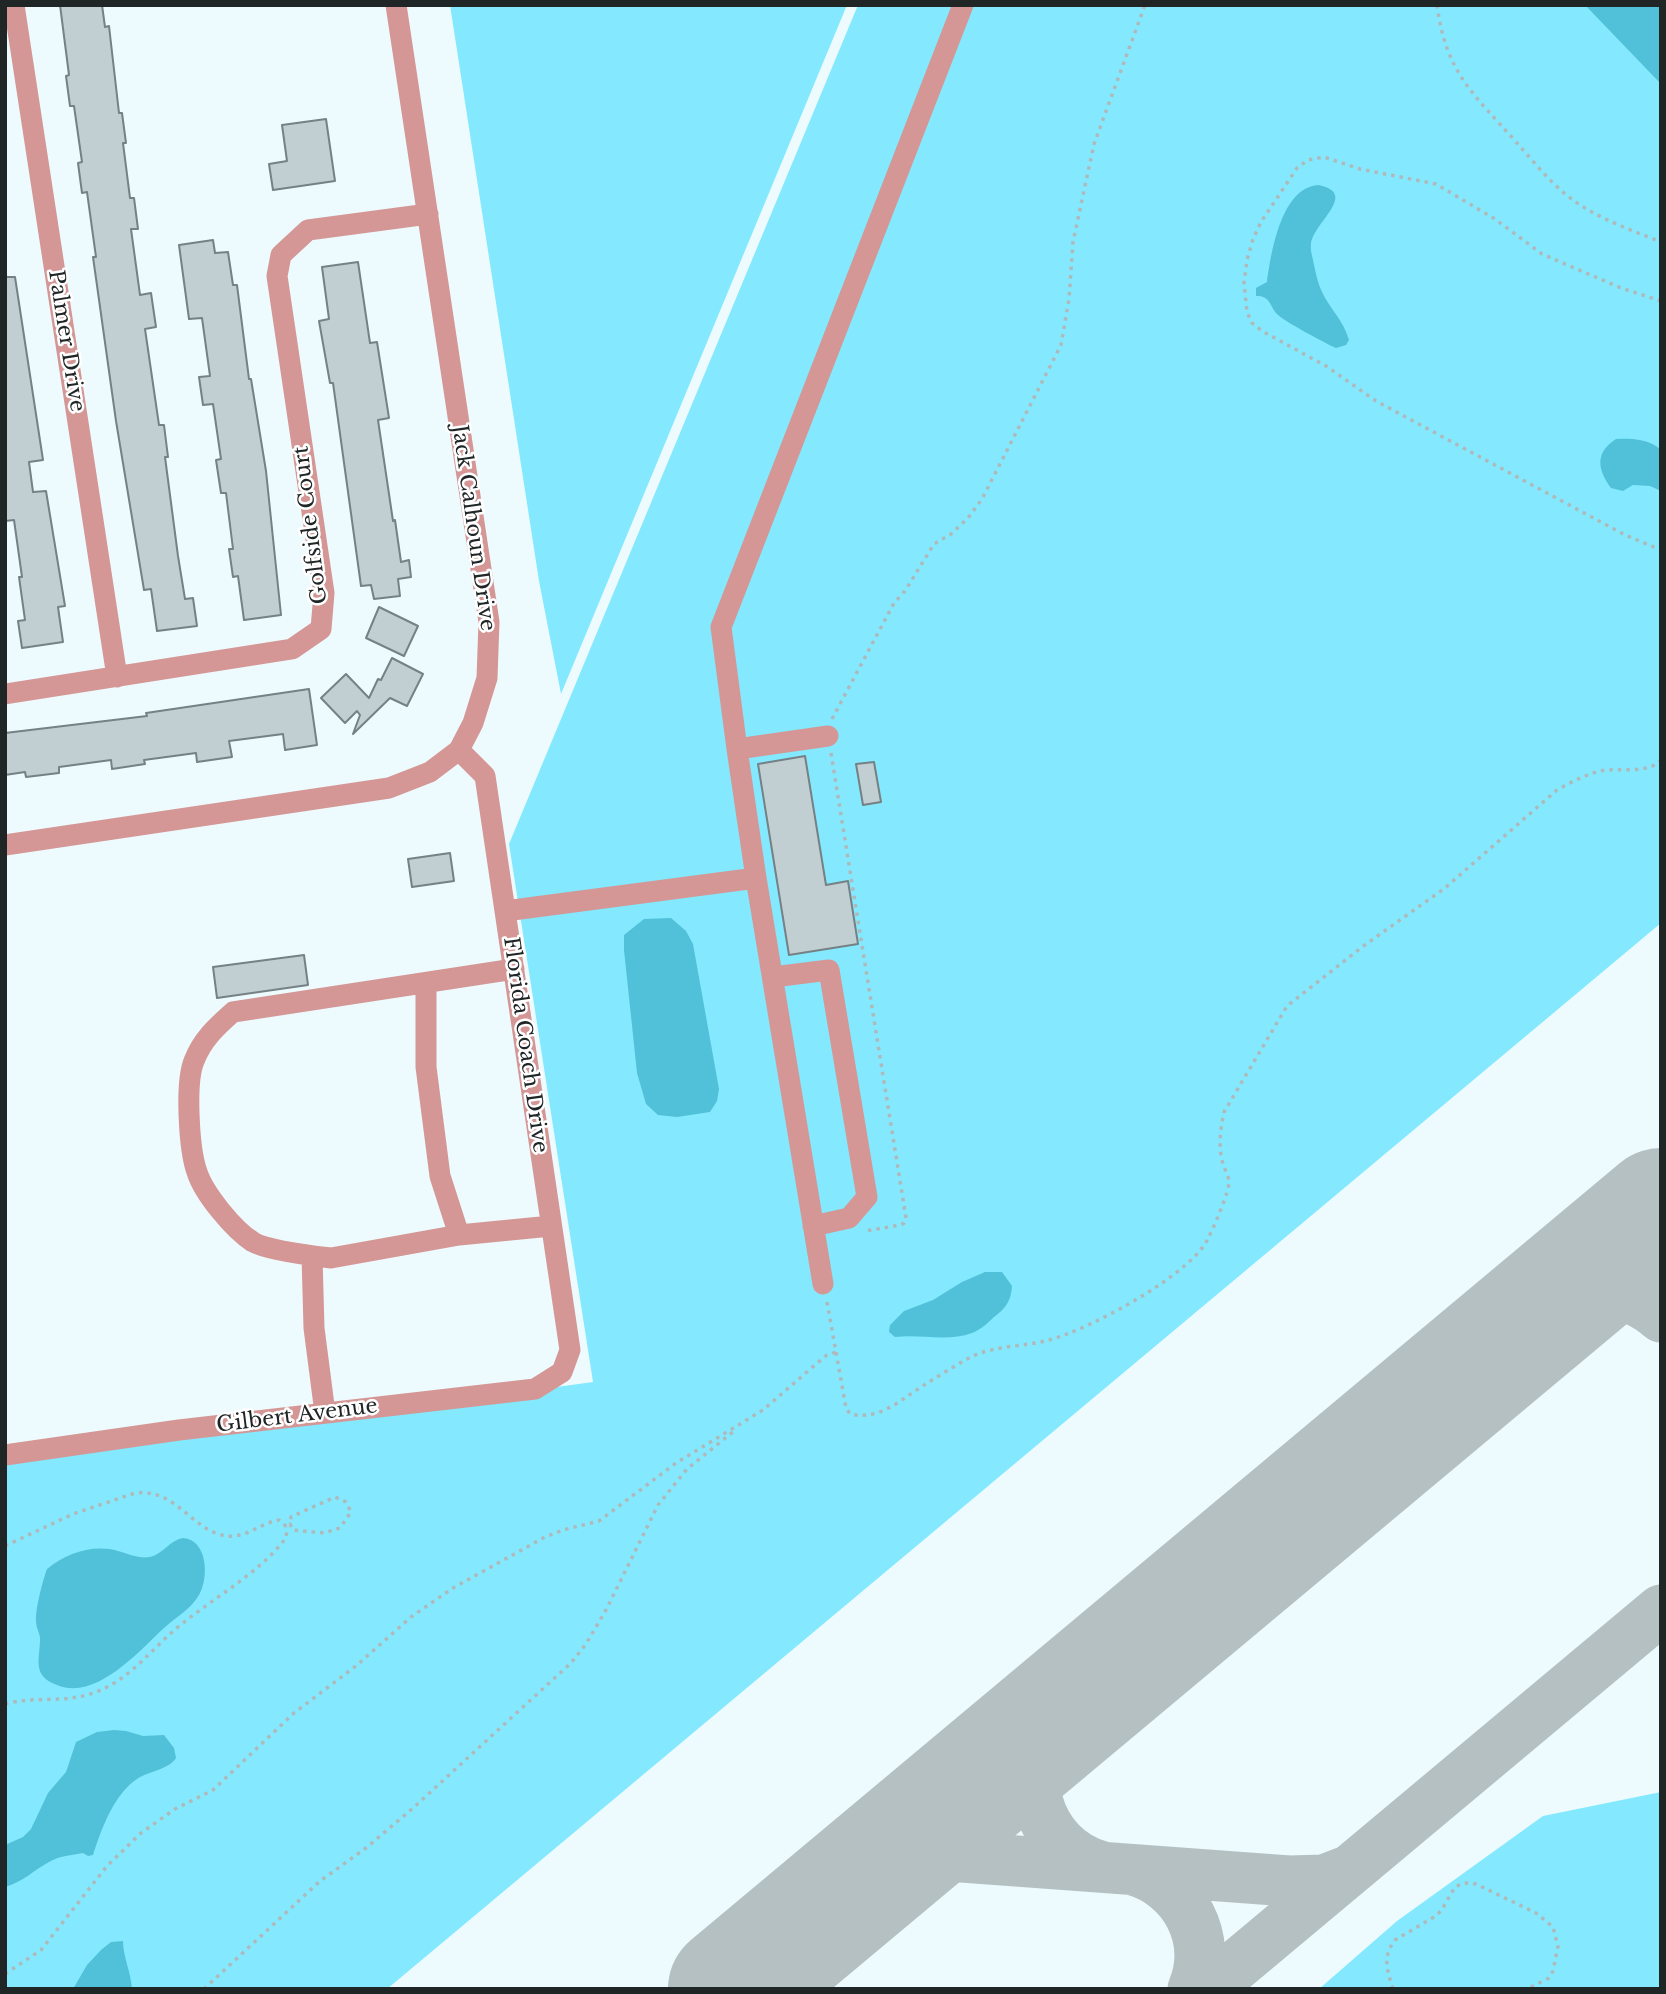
<!DOCTYPE html>
<html>
<head>
<meta charset="utf-8">
<style>
  body { margin:0 }
  #map { position:relative; width:1666px; height:1994px; overflow:hidden; background:#edfbfe; font-family:"Libre Baskerville",serif }
  canvas { display:block }
  .frame { position:absolute; inset:0; border:7px solid #202526; pointer-events:none }
</style>
</head>
<body>
<div id="map">
<canvas width="1666" height="1994"></canvas>
<div class="frame"></div>
</div>
<script>
const ctx = document.querySelector('canvas').getContext('2d');
ctx.lineJoin = 'round';
function fillPath(path, color) { ctx.fillStyle = color; ctx.fill(path, 'evenodd'); }
function trace(path, color, width, dash) { ctx.strokeStyle = color; ctx.lineWidth = width; ctx.lineCap = dash ? 'butt' : 'round'; ctx.setLineDash(dash || []); ctx.stroke(path); }
function drawText(font, color, halo, rows, align = 'center') {
  ctx.font = font + ' "Libre Baskerville",serif'; ctx.lineWidth = 5; ctx.setLineDash([]); ctx.textBaseline = 'middle'; ctx.strokeStyle = halo; ctx.fillStyle = color; for (const [text, x, y, turn = 0] of rows) {
    ctx.save(); ctx.translate(x, y); ctx.rotate((+turn || 0) * Math.PI / 180); ctx.textAlign = isNaN(turn) ? turn : align; if (halo) ctx.strokeText(text, 0, 0); ctx.fillText(text, 0, 0); ctx.restore();
  }
}
fillPath(new Path2D(`
  M450 5H847L561 694 539 581Z
  M858 5H1661V923L387 1989H5V1463L593 1382 509 844Z
  M1661 1792V1989H1319L1397 1921 1543 1816Z`), '#84e9fe');
fillPath(new Path2D(`
  M1585 5H1661V84Z
  M1318 185C1360 193 1313 223 1311 244 1310 251 1313 258 1314 265 1316 274 1318 284 1322 292 1330 309 1344 321 1349 340L1346 345 1336 348C1327 344 1281 320 1276 313 1269 304 1270 296 1256 296V288L1267 282C1271 253 1281 188 1318 185Z
  M1616 439C1631 438 1650 439 1661 450V491L1650 486 1633 485 1623 491 1611 488C1598 470 1594 453 1616 439Z
  M671 918 686 931 693 944 719 1089 717 1101 710 1112 677 1117 658 1115 646 1104 637 1073 624 950V935L644 919Z
  M985 1272H1002L1012 1286C1011 1301 1006 1308 994 1317 988 1323 980 1330 972 1333 948 1342 921 1334 895 1337L889 1332 890 1325 904 1311 933 1300 962 1282Z
  M183 1538C208 1540 209 1578 199 1595 191 1609 175 1618 164 1628 138 1652 96 1701 57 1685 33 1676 39 1662 40 1641 41 1634 36 1629 36 1621 35 1611 43 1579 47 1569 67 1553 93 1544 118 1551 129 1554 139 1559 150 1557 163 1554 170 1540 183 1538Z
  M114 1730 126 1731 143 1736 164 1735 174 1748 176 1758C168 1770 149 1771 137 1779 114 1794 101 1830 93 1855L88 1856 83 1853C72 1855 59 1856 49 1862 34 1870 23 1882 5 1887V1845L23 1837 31 1829 48 1793 66 1772 76 1742 97 1732Z
  M123 1941C123 1957 131 1972 132 1989H73L87 1965 101 1950 111 1942Z`), '#50c1d8');
trace(new Path2D(`
  M1661 1222C1644 1252 1644 1285 1661 1315
  M1411 1426 1547 1313C1582 1287 1628 1287 1661 1317
  M1100 1866C1036 1848 1012 1766 1061 1718L1198 1604
  M1133 1870C1184 1884 1214 1938 1193 1989
  M800 1937 890 1864 921 1854 1289 1881 1324 1880 1350 1870
  M1208 1989 1661 1610`), '#b4c0c2', 51);
trace(new Path2D(`
  M732 1989 1661 1212`), '#b4c0c2', 128);
const building = new Path2D(`
  M60 5H102L105 27 109 26 119 113H122L126 143H123L130 198H134L138 229H131L140 295 151 293 156 327 145 329 159 425H164L168 457H165L178 556 185 599 193 598 197 626 157 631 151 589 144 590 116 421 93 257H96L87 192 82 193 78 163 82 162 74 106H70L66 76 69 75Z
  M326 119 335 181 273 190 269 164 287 161 282 125Z
  M213 240 215 253 228 252 233 285H237L249 379H251L266 471 281 615 244 620 238 576 233 577 229 549H233L226 493H221L216 460 221 459 213 404 203 405 199 377 210 376 202 318 189 319 179 245Z
  M358 262 370 343 377 342 389 418 378 420 393 521 395 520 401 562 409 560 411 577 398 579 400 596 374 599 371 585 361 586 333 383H330L319 321 329 319 322 267Z
  M5 277H15L43 460 29 462 33 492 46 491 65 606 58 607 63 642 22 648 18 621 25 620 19 577H22L14 520 5 521Z
  M379 607 418 626 404 656 366 638Z
  M392 658 423 674 407 706 390 698 353 734 360 715 357 711 345 723 321 698 346 674 369 698 378 679 381 680Z
  M309 689 317 745 285 750 283 734 229 741 232 757 197 762 196 753 144 760 145 764 112 769 111 760 59 767V773L26 777 25 772 5 775V733L147 716 146 713Z
  M805 756 826 885 848 881 858 944 789 955 758 764Z
  M874 762 881 802 863 805 856 764Z
  M450 853 454 881 412 887 408 859Z
  M304 955 308 985 217 998 213 967Z`);
fillPath(building, '#c2cfd2');
trace(building, '#758184', 2);
trace(new Path2D(`
  M1437 5C1446 74 1474 94 1516 142 1534 162 1552 185 1573 200 1599 219 1631 230 1661 242
  M1661 301 1621 288 1542 254 1495 219 1436 184 1360 169 1324 157 1308 160 1297 168 1261 222 1253 239 1247 260 1244 283 1247 312 1252 323 1262 331 1326 366 1376 401 1625 535 1661 550
  M832 719 894 603 905 591 934 544 951 534 968 518 982 499 1061 345 1069 299 1073 242 1094 144 1145 5
  M831 753 906 1218 904 1223 901 1225 865 1231
  M827 1302 846 1408 850 1414C879 1420 898 1402 921 1387 937 1377 954 1366 971 1357 995 1345 1024 1347 1049 1340 1090 1329 1182 1279 1205 1244 1211 1234 1231 1189 1229 1180 1227 1173 1223 1166 1222 1160 1218 1144 1221 1127 1224 1112L1287 1006 1362 947 1445 888 1557 790C1571 782 1585 775 1600 771 1619 767 1647 775 1661 760
  M5 1546 73 1514 135 1493C177 1488 191 1531 227 1536 246 1538 261 1523 279 1520L287 1527 290 1524 293 1530 324 1533 340 1528 351 1512 346 1502 335 1497 291 1517 290 1524
  M5 1704C33 1696 63 1703 90 1694 130 1682 152 1647 183 1623 218 1595 259 1573 286 1538L287 1527
  M5 1974 41 1950 107 1866 141 1833 175 1809 213 1790 294 1713 356 1666 411 1617 453 1588 545 1537 563 1530 599 1521 676 1463 763 1410 815 1365 827 1355 836 1352
  M204 1989 320 1881 366 1848 412 1809 571 1663 586 1644 606 1610 658 1505 687 1469 734 1431
  M1393 1989C1387 1970 1382 1957 1395 1940L1434 1917 1441 1911 1455 1887 1464 1883 1476 1884 1536 1913 1553 1927 1558 1946 1553 1971 1549 1978 1527 1989`), '#aeb9bc', 3.5, [3.5, 5]);
trace(new Path2D(`
  M14 5 117 677
  M5 694 292 649 321 629 324 593 277 276 281 255 308 230 428 214
  M737 749 721 627 963 5
  M5 845 389 788 430 772 459 750 473 723 487 678 489 622 396 5
  M756 878 823 1284
  M505 911 756 878 737 749 828 736
  M514 969 233 1012C216 1027 202 1040 194 1061 185 1083 189 1150 197 1172 204 1194 234 1230 253 1242 267 1250 314 1256 331 1258L459 1235 551 1226
  M773 977 829 970 867 1197 849 1218 813 1226
  M426 983V1067L440 1176 459 1235
  M312 1256 314 1328 325 1413
  M5 1455 179 1430 535 1389 562 1372 570 1350 485 776 459 750`), '#d49795', 21);
drawText('21px', '#202526', '#fff', [
  ["Palmer Drive",66,341,81],
  ["Golfside Court",311,525,-97],
  ["Jack Calhoun Drive",473,528,82],
  ["Florida Coach Drive",525,1045,82],
  ["Gilbert Avenue",297,1416,-7]
]);
</script>
</body>
</html>
